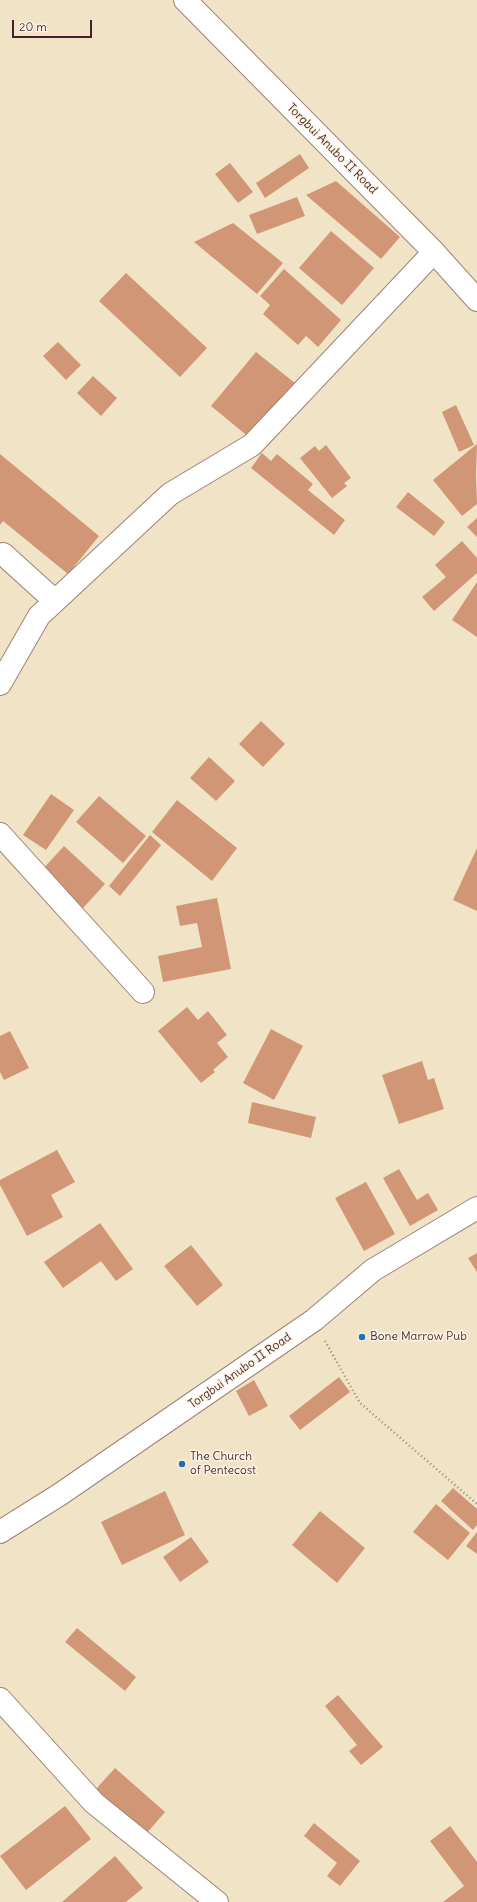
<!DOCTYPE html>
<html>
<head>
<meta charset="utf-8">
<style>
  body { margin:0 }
  #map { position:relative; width:477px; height:1902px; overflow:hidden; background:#f1e4c6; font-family:Delius,sans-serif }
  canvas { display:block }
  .scale { position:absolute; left:12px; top:20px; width:80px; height:18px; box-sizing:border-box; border:2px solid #4a1f2b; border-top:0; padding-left:5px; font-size:12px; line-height:14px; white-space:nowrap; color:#4a1f2b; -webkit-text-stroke:3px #fcf5e5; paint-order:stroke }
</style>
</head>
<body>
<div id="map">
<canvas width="477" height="1902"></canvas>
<div class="scale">20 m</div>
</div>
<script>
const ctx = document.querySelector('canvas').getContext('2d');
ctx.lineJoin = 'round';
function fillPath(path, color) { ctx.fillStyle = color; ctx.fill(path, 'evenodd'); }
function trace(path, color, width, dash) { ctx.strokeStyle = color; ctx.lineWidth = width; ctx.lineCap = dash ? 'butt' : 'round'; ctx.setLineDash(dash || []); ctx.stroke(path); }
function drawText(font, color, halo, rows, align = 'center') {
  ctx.font = font + ' Delius,sans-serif'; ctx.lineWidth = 3; ctx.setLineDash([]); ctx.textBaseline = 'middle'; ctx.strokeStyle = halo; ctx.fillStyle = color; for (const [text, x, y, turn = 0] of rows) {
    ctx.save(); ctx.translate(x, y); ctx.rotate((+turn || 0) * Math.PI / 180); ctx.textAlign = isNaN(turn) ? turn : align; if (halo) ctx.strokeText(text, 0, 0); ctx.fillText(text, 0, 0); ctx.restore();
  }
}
fillPath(new Path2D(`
  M300 154 309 168 265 198 256 183Z
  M230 163 253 192 238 203 215 174Z
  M336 181 400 237 381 259 306 195Z
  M297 197 305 216 257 234 249 215Z
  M233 223 283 263 257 294 194 242Z
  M331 231 374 268 342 305 299 268Z
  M284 269 341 320 318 347 306 336 298 345 263 314 270 305 260 296Z
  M126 273 207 348 180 377 99 301Z
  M58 342 81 365 66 380 43 356Z
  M256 352 295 383 250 438 211 406Z
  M93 376 117 398 101 416 77 393Z
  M456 405 474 445 459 452 442 412Z
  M477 444 476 475 477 504 462 516 433 480Z
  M326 445 351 478 344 483 347 486 332 498 300 458 315 446 319 451Z
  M262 453 271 461 277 454 313 484 308 490 345 520 334 535 251 468Z
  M0 454 99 536 68 574 3 521 0 525Z
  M408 492 445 522 434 536 396 507Z
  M477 518V537L467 527Z
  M462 541 477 558V573L434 611 422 597 446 577 435 565Z
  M477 582V637L452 620Z
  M261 721 285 744 263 767 239 744Z
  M209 757 235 781 216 801 190 778Z
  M51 794 74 810 46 850 23 835Z
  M99 796 146 836 123 863 76 822Z
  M177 800 237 848 212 881 152 832Z
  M150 835 161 845 120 896 109 886Z
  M64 846 105 884 83 908 42 870Z
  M477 848V911L453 900Z
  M217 898 231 969 163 982 158 956 202 947 197 923 180 926 176 906Z
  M187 1007 198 1020 208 1011 227 1035 217 1043 228 1057 213 1070 215 1072 201 1083 158 1031Z
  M271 1029 303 1046 274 1100 243 1083Z
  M10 1031 29 1068 4 1080 0 1072V1036Z
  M422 1061 428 1080 434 1078 444 1109 399 1124 382 1075Z
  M252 1102 316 1117 311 1138 248 1123Z
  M57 1150 75 1182 51 1195 63 1217 27 1236 0 1185V1180Z
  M399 1169 417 1200 428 1193 438 1210 410 1226 383 1178Z
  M366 1182 395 1234 364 1251 335 1198Z
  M100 1223 133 1269 116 1281 101 1261 63 1288 44 1262Z
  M191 1245 223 1285 197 1306 164 1266Z
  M477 1253V1272L468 1258Z
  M339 1377 350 1392 300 1430 289 1416Z
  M254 1380 268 1406 249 1416 236 1391Z
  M453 1488 477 1509V1525L473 1530 441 1501Z
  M165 1491 185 1535 122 1565 101 1522Z
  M436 1504 470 1533 448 1560 413 1532Z
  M320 1511 365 1548 337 1583 292 1545Z
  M477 1532V1554L466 1546Z
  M191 1537 209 1562 180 1582 163 1557Z
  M77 1628 136 1677 125 1691 65 1642Z
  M338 1695 383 1747 361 1765 349 1751 357 1745 325 1706Z
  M115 1768 165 1812 147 1833 96 1789Z
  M65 1806 91 1839 26 1890 0 1856Z
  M314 1823 360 1861 340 1886 327 1876 337 1863 304 1836Z
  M450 1826 477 1862V1902H443L464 1886 430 1841Z
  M115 1856 143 1888 126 1902H62Z`), '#d19675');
const minor = new Path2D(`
  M185 0 434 252 477 300
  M3 554 55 601
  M0 684 39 616 170 494 252 445 434 252
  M0 834 143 992
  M0 1532 59 1495 314 1320 373 1270 477 1208
  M0 1699 94 1803 217 1902`);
trace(minor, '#9e8278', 24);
trace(new Path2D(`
  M325 1341 360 1403 477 1504`), '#9e8278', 2.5, [1, 3]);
trace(minor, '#fff', 22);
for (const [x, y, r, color] of [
  [362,1337,4,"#1f6fb2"],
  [182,1464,4,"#1f6fb2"]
]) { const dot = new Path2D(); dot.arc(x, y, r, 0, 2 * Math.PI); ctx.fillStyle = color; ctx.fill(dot); trace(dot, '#fcf5e5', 1.5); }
drawText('12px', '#4a1f2b', '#fcf5e5', [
  ["Torgbui Anubo II Road",332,149,45],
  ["Torgbui Anubo II Road",240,1371,-35]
]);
drawText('12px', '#4a1f2b', '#fcf5e5', [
  ["Bone Marrow Pub",370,1337],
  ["The Church",190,1457],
  ["of Pentecost",190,1471]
], 'left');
</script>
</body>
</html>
